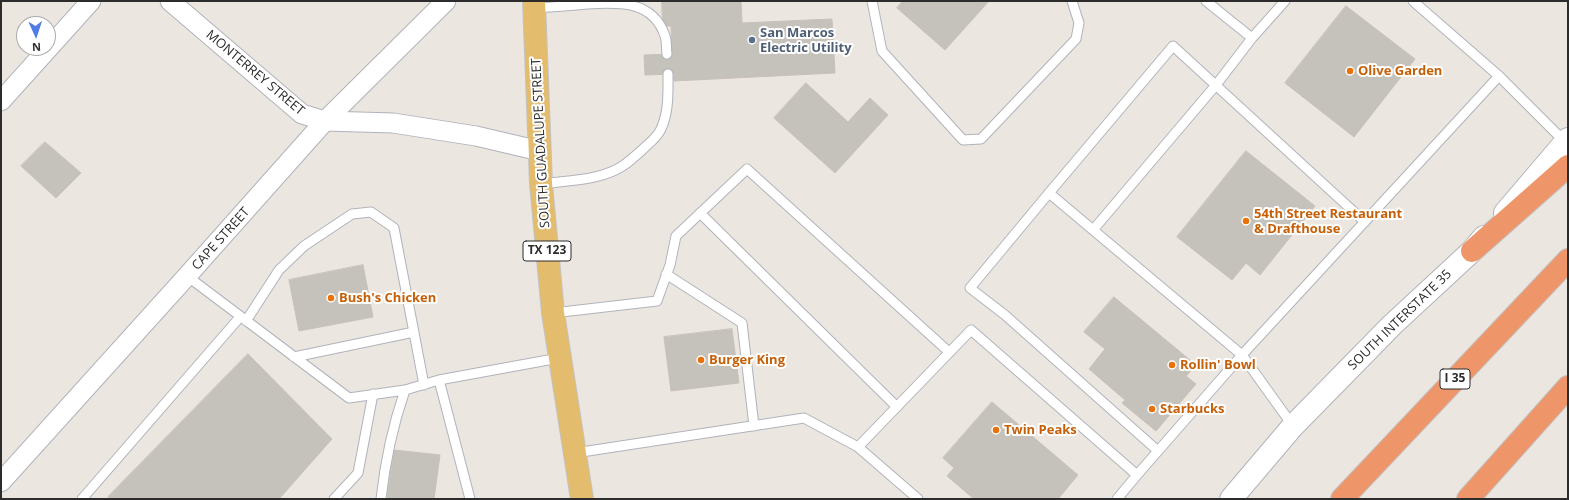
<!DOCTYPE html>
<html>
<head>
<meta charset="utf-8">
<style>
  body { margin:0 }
  #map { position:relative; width:1569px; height:500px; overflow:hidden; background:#ece6e0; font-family:"Open Sans",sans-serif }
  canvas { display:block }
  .frame { position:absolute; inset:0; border:2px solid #2c2c2c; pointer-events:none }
  .north { position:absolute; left:16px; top:16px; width:40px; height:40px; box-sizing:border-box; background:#fff; border:1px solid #ababab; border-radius:50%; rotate:177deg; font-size:11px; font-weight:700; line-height:16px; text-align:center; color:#2c2c2c }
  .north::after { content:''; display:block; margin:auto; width:14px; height:18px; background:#517ce8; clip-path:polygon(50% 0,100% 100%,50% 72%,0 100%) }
</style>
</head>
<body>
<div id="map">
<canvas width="1569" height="500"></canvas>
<div class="frame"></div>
<div class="north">N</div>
</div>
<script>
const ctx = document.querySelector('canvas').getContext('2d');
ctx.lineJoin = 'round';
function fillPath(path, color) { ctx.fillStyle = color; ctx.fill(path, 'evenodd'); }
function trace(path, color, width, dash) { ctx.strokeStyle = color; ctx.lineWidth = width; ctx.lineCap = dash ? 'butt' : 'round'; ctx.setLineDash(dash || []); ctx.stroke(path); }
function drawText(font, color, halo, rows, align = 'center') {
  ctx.font = font + ' "Open Sans",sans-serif'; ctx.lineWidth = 4; ctx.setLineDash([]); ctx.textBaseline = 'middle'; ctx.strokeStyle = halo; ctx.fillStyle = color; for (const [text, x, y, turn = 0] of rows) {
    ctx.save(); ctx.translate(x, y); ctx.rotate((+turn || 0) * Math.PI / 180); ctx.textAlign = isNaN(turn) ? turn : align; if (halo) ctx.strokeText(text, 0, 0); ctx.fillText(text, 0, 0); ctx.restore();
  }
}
const building = new Path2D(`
  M662 1H741L742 23 832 19 835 73 674 81 673 74 645 75 644 55 672 54 671 26H663Z
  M903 1H989L945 50 897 8Z
  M1346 6 1415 59 1354 137 1285 83Z
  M806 83 848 122 870 98 888 115 835 173 774 118Z
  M45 142 81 173 56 198 21 166Z
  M1246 151 1315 206 1260 275 1246 263 1232 280 1177 237Z
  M363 265 373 317 299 331 289 280Z
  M1114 297 1196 365 1186 376 1196 384 1156 431 1122 403 1125 400 1089 369 1105 349 1084 332Z
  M732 329 739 383 671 391 664 337Z
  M248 354 332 439 279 499H110L108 497Z
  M992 402 1078 475 1058 499H974L947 476 954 468 943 458Z
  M394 450 440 455 434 499H387Z`);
fillPath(building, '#c5c1bb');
trace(building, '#c8c1b9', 1);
const lane = new Path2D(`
  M872 1 882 51 963 140 981 139 1076 39 1079 23 1072 1
  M1206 1 1252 38 1285 1
  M1413 1 1499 76
  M534 8C552 7 569 6 587 4 618 2 653 0 665 36 667 41 666 48 667 54
  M541 184C568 180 601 181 624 165 630 161 635 156 641 151 648 144 657 138 661 129 669 112 668 92 668 74
  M1049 193 1173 46 1365 222
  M700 213 897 407
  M1093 230 1216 85 1252 38
  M666 274 742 323 754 426
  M187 276 349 398 405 390 439 380 559 358
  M553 313 657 301 670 265 676 236 747 169 949 352
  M246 321 279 270 304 246 352 214 371 212 394 228 424 385
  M294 357 414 332
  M439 380 470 499
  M1158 451 1005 315 970 288 1049 193 1242 355 1499 76 1565 142
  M575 453 804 418 858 447
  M1137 475 1242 355 1293 426
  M82 499 240 317
  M334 499 358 473 373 394
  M381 499C385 462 393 425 405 390
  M918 499 858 447 971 330 1137 475 1117 499`);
const street = new Path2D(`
  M170 1 302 114 325 121 393 123 476 136 540 151
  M1 101 91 1
  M1 482 187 276 325 121 446 1`);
const secondary = new Path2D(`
  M1505 213 1568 139
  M1231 499 1293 426 1392 325 1472 251 1484 237`);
const primary = new Path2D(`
  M534 1 541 184 553 313 582 499`);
const highway = new Path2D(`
  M1472 251 1568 166
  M1342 499 1568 260
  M1468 499 1568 387`);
trace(lane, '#b0b3bb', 11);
trace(street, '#b0b3bb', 21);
trace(secondary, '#b0b3bb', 24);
trace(primary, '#c4c4c4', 24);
trace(highway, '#c4c4c4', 24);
trace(lane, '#fff', 9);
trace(street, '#fff', 19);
trace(secondary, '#fff', 22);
trace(primary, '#e3bc6e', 22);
trace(highway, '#ee9569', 22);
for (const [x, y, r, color] of [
  [752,40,4,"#5c6f8a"],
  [1350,71,4,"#e8710a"],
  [1246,221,4,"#e8710a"],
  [331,298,4,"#e8710a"],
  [701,360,4,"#e8710a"],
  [1172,365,4,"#e8710a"],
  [1152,409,4,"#e8710a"],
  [996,430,4,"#e8710a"]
]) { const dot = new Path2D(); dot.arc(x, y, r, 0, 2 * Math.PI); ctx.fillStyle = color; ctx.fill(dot); trace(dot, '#fff', 1.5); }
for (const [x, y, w] of [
  [547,251,48],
  [1455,379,30]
]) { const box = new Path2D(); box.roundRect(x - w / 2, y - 10, w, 20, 3); ctx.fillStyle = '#fff'; ctx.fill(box); trace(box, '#2c2c2c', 1); }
drawText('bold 12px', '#2c2c2c', null, [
  ["TX 123",547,251],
  ["I 35",1455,379]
]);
drawText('bold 13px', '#4e5e75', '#fff', [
  ["San Marcos",760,33],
  ["Electric Utility",760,48]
], 'left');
drawText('bold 13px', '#c56008', '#fff', [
  ["Olive Garden",1358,71],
  ["54th Street Restaurant",1254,214],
  ["& Drafthouse",1254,229],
  ["Bush's Chicken",339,298],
  ["Burger King",709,360],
  ["Rollin' Bowl",1180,365],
  ["Starbucks",1160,409],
  ["Twin Peaks",1004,430]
], 'left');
drawText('13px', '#2c2c2c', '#fff', [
  ["MONTERREY STREET",255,73,40],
  ["SOUTH GUADALUPE STREET",541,143,-93],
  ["CAPE STREET",221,239,-48],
  ["SOUTH INTERSTATE 35",1400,320,-44]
]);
</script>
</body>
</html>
